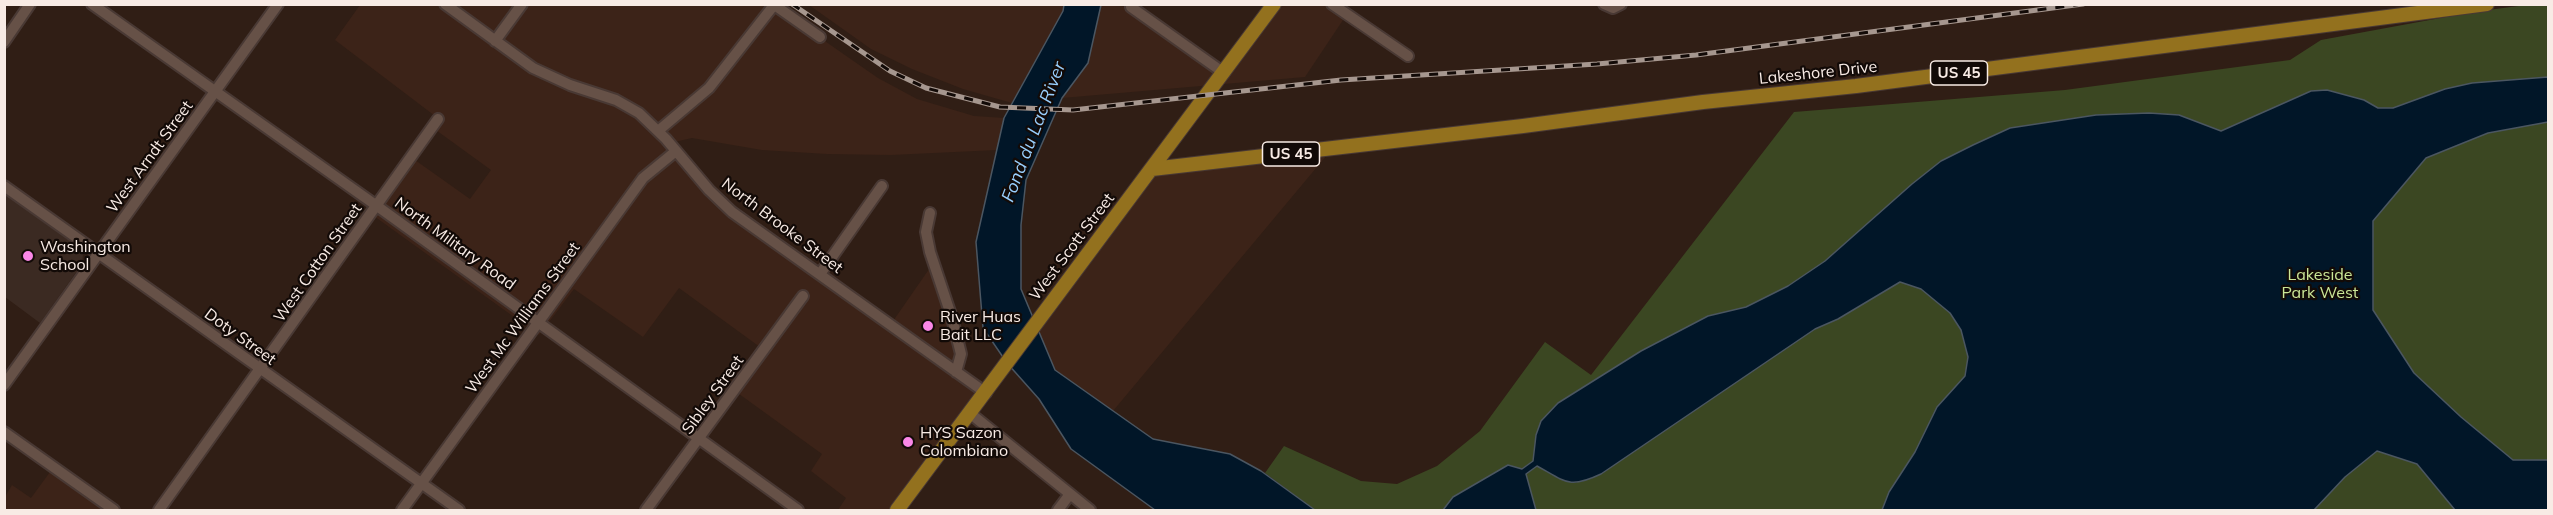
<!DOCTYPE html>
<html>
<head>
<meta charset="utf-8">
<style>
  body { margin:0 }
  #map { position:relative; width:2553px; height:515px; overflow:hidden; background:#301e15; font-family:Mulish,sans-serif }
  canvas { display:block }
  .frame { position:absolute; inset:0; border:6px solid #f8ebe5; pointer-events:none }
</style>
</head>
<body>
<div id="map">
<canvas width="2553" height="515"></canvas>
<div class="frame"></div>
</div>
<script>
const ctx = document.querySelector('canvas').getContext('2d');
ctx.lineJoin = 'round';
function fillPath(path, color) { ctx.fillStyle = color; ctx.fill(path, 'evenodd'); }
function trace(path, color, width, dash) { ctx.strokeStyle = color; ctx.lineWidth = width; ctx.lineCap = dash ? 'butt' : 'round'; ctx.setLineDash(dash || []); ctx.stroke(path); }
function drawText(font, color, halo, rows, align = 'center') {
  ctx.font = font + ' Mulish,sans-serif'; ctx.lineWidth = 4.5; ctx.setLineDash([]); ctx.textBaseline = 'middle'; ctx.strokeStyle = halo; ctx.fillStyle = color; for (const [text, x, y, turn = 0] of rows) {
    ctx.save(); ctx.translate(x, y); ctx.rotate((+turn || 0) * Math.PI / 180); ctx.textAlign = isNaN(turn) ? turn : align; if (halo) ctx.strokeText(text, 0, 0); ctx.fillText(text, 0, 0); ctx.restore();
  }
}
fillPath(new Path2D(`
  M360 5H773L878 78 917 99 974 116 1004 118 997 150 891 155 827 154 762 150 692 138 670 143 719 200 891 324 934 262 961 354 956 372 986 393 897 510H838L846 498 811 471 822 454 735 391 764 350 679 288 643 337 574 289 539 335 367 211 408 155 470 199 491 170 429 125 435 116 335 40Z
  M809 5H1064L1063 11 1012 103 963 89 912 69 871 49Z
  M1101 5 1131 7 1224 73 1274 5H1332L1347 14 1305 77 1062 98 1088 63Z
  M1332 149 1113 411 1056 371 1035 325 1152 169Z
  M50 472 105 510H5V497L12 485 31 498Z`), '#3c2318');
fillPath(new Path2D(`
  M5 194 78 247 83 254 82 264 40 323 5 297Z`), '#3b2a22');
fillPath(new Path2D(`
  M2526 5H2548V510H1315L1265 473 1284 446 1361 481 1397 484 1437 466 1480 431 1545 342 1591 375 1794 112 2065 90 2290 60 2321 40 2473 12Z`), '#3b4722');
const water = new Path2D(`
  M1064 5H1101L1088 63 1062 98 1026 180 1021 225V289L1055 370 1153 439 1230 454 1261 471 1315 510H1155L1071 449 1039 399 1007 363 983 328 976 242 1004 118 1063 11Z
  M2548 77V122L2488 133 2426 158 2373 221V310L2414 373 2461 417 2513 460H2548V510H2455L2417 464 2377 451 2345 477 2314 510H1882L1889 492 1915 452 1937 407 1965 376 1968 357 1961 330 1950 313 1921 289 1900 282 1838 319 1815 329 1601 474C1569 489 1566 482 1537 466L1526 474 1536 510H1443L1453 497 1508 465 1522 469 1533 461 1536 435 1541 421 1558 403 1641 351 1708 316 1746 307 1788 286 1825 261 1912 184 1941 161 1973 145 2010 128 2096 115 2149 113 2179 115 2221 131 2311 91 2327 90 2364 100 2378 108H2393L2445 89 2472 83Z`);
fillPath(water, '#011628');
trace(water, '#4b5661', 1.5);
const minor = new Path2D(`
  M92 4 377 206 798 510
  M445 4 533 68 570 85 616 100 639 113 666 139 709 190 732 212 986 393
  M773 4 820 37
  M1332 4 1408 56
  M1604 4 1613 8 1621 4
  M1131 7 1224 73
  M495 41 522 4
  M4 42 30 4
  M658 131 709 88 774 5
  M4 186 459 510
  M930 213 926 232 930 252 952 318 961 354 956 372
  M820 274 882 186
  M4 385 278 4
  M971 414 1090 510
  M4 432 114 510
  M159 510 438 119
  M402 510 643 178 676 151
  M646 510 803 296
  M1058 510 1070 494`);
const major = new Path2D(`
  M1152 169 1523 126 1703 102 1856 86 2487 4
  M897 510 1274 4`);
trace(minor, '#493934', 14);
trace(major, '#493934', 16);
trace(minor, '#665147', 10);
trace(major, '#93711e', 14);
const rail = new Path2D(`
  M792 4 890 71 926 88 1000 107 1073 110 1341 80 1597 64 1696 55 2083 4`);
trace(rail, '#a6978f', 5);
trace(rail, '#120a07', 3, [9]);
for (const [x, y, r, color] of [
  [28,256,6,"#fa87e7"],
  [928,326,6,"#fa87e7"],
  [908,442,6,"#fa87e7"]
]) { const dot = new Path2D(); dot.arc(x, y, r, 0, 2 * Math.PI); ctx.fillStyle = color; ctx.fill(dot); trace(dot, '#120a07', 2); }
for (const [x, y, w] of [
  [1959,73,57],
  [1291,154,57]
]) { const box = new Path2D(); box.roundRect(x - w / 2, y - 12, w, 24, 4.5); ctx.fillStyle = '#120a07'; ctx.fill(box); trace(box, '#f8ebe5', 1.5); }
drawText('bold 15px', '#f8ebe5', null, [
  ["US 45",1959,73],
  ["US 45",1291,154]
]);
drawText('16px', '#f8ebe5', '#120a07', [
  ["Lakeshore Drive",1818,73,-6],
  ["West Arndt Street",150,157,-54],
  ["North Brooke Street",782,226,37],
  ["North Military Road",455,244,36],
  ["West Scott Street",1072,247,-53],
  ["West Cotton Street",318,263,-55],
  ["West Mc Williams Street",523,318,-54],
  ["Doty Street",240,337,36],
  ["Sibley Street",713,395,-54]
]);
drawText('16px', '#f8ebe5', '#120a07', [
  ["Washington",40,247],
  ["School",40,265],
  ["River Huas",940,317],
  ["Bait LLC",940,335],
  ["HYS Sazon",920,433],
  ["Colombiano",920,451]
], 'left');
drawText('16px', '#cbe697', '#120a07', [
  ["Lakeside",2320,275],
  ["Park West",2320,293]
]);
drawText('italic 18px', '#98cefc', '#120a07', [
  ["Fond du Lac River",1034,132,-69]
]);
</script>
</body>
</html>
